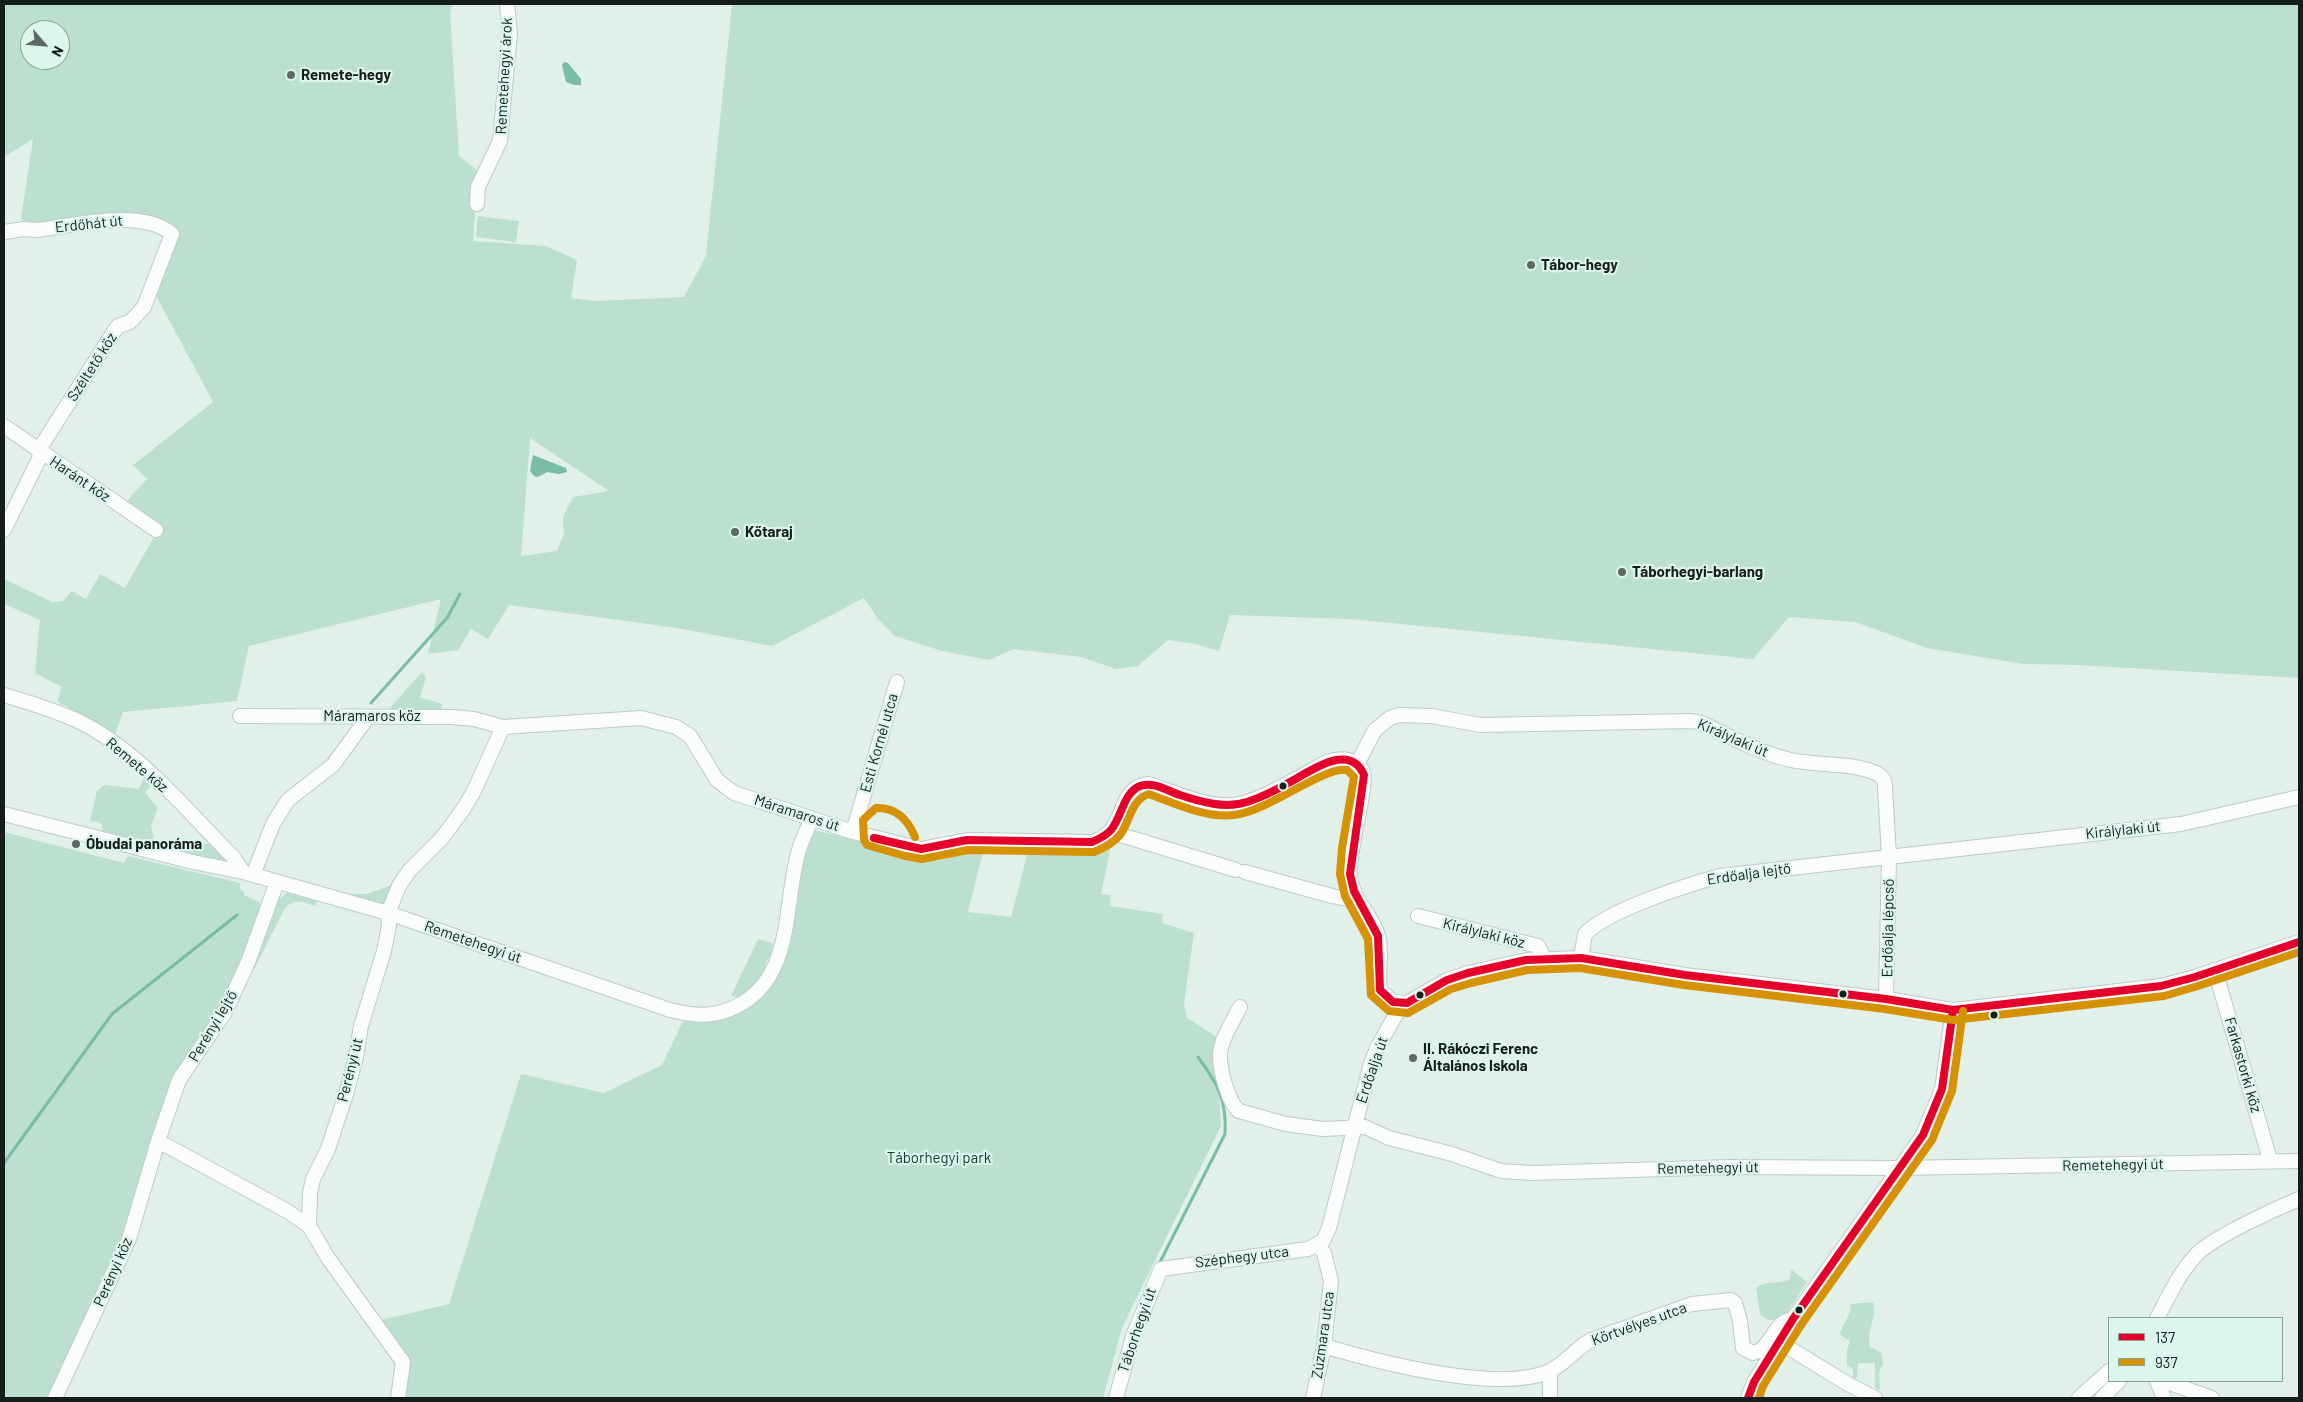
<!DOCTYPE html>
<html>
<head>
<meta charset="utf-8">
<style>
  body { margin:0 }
  #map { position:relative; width:2303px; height:1402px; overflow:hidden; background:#e1f0e9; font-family:Barlow,sans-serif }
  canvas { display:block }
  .frame { position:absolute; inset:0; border:5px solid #151e1a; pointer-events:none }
  .legend { position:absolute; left:2108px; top:1317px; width:175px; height:65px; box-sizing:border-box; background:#dbf6ea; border:1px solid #8ca097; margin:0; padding:6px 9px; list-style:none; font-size:15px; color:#151e1a }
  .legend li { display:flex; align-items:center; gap:10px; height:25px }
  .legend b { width:25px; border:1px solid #8ca097 }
  .north { position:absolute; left:20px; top:20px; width:50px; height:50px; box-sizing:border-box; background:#dbf6ea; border:1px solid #8ca097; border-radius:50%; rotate:117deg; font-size:14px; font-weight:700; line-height:20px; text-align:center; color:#151e1a }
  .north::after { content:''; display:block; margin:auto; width:18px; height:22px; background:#5c6862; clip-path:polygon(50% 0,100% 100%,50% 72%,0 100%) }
</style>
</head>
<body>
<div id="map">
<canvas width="2303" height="1402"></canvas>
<div class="frame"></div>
<ul class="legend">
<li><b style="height:6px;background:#e4002b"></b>137</li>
<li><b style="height:6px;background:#d59204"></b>937</li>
</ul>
<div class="north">N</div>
</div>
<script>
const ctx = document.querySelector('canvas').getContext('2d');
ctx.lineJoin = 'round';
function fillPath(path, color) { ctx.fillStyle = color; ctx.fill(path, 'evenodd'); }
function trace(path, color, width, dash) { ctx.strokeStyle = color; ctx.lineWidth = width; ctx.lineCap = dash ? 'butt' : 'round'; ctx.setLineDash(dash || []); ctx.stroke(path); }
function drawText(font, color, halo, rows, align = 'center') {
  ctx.font = font + ' Barlow,sans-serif'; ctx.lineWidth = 4.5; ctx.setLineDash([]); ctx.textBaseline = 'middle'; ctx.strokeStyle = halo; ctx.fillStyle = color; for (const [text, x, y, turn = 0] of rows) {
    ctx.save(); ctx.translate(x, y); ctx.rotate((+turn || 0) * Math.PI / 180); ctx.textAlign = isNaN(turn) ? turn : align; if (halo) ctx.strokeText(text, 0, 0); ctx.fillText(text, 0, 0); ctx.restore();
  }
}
fillPath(new Path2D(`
  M4 4H453L450 12 459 156 478 171 473 241 546 246 577 260 571 298 595 301 684 297 706 256 732 4H2299V678L2077 665 2023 664 1927 648 1855 622 1789 617 1753 659 1350 619 1230 615 1219 651 1191 643 1168 640 1138 666 1116 669 1081 657 1014 649 989 660 942 651 895 636 878 619 864 598 772 646 677 628 509 605 488 639 471 629 458 650 428 654 441 599 249 646 237 701 123 712 115 734 57 701 62 687 35 673 40 620 4 604V579L52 602 63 601 72 591 86 599 100 574 125 588 159 528 125 503 147 479 133 465 213 402 154 292 172 234 133 220 38 230 21 219 33 139 4 157ZM30 30H60V60H30ZM530 438 609 491 573 497 563 517 564 534 557 551 521 556Z
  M478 216 519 221 516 242 476 237Z
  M422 672 426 678 420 697 442 704 441 710H388Z
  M146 779 152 785 145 792 158 808 151 826 154 839 165 840 174 846 187 841 214 845 227 859C218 862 204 862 197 856 188 857 177 856 171 849L167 851 157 848 159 843 146 844 117 835 114 837 104 835 101 823 90 821 97 791 104 785 139 789 143 780Z
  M815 830 938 861 956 856 963 848H984L968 912 1011 917 1029 848 1111 845 1101 894 1111 895 1110 906 1163 914 1162 923 1194 933 1184 1004 1187 1018 1220 1039 1218 1062 1221 1126 1122 1328 1103 1398H401L406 1361 377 1321 449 1304 521 1074 604 1093 662 1065 684 1019C721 1027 748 1014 770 985L804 859Z
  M4 832 124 863 128 856 240 883V889L244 892V895L259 902 263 910 239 969 216 1015 181 1066 125 1240 50 1398H4Z
  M392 885 387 903 380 906 338 894H367Z
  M287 893 317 901 315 906C303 902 295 898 285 908L252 973C259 953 268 902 287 893Z
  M758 939 774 944 770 957 766 961C766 977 754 986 742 997L731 996Z
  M1791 1269 1807 1282 1783 1319 1768 1320 1760 1314 1756 1288C1769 1279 1778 1285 1790 1279Z
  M1873 1302C1877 1320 1867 1327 1870 1347L1881 1352 1883 1364 1879 1372 1880 1390 1875 1388V1363H1858L1857 1378H1853V1369L1847 1365V1350L1850 1341 1839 1334 1850 1312 1851 1304Z`), '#bce0d0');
fillPath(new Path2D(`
  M564 62 568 63 581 79V85H574L566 82 562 65Z
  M533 455 566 468 567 472 559 474 547 472 538 477 534 476 530 471Z`), '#78bda4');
trace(new Path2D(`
  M371 703 447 618 460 594
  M4 1163 112 1014 237 915
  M1158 1266 1225 1134C1227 1100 1218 1084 1198 1057`), '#78bda4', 3);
const minor = new Path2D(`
  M477 204 478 187 500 141 510 33 507 4
  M4 232 24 229 38 230C74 225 143 208 172 234L144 307 130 322 118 326 115 330 38 451
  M4 426 156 530
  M4 530 42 453
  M4 695C28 702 53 710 76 720 139 750 186 810 234 858L243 872
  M240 716 451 717 474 719 503 727 641 718 676 727 690 736 717 780 734 793 853 832 921 849 967 840 1092 842C1129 832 1115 786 1149 784 1174 792 1205 807 1232 805 1256 804 1304 774 1327 762 1342 757 1359 758 1364 775 1363 808 1350 841 1350 874 1351 900 1372 913 1378 936 1383 954 1377 972 1380 990L1393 1002 1407 1003 1447 980 1468 973 1526 960 1581 958 1685 975 1886 999 1953 1010 2161 986 2195 977 2299 942
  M1357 764 1375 730 1390 718 1399 715 1431 716 1481 725 1692 721 1702 723C1731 737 1759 753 1791 760 1817 766 1854 762 1878 774 1883 777 1885 782 1885 787L1889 857 1886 999
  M4 814 193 862 243 872 388 913 670 1010C695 1016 714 1018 737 1006 795 977 783 903 799 850 802 839 807 829 812 819
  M853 832 897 682
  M1111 832 1236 870
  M1245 872 1332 896 1358 901
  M253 875 273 824 288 800 333 765 368 717
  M1418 916 1538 946 1544 958
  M1581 958 1585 934C1608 910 1687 885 1720 876L2181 824 2299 797
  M2215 970 2270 1160
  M1240 1007C1234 1019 1225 1033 1221 1047 1217 1062 1227 1101 1239 1111L1286 1124 1323 1129 1365 1127 1389 1138 1452 1154 1501 1171 1533 1173 1731 1167 1899 1168 2299 1161
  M158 1141 287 1211 309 1226
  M2157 1318C2169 1296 2180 1271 2198 1253 2216 1236 2275 1209 2299 1199
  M1779 1342 1848 1384 1875 1398
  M1324 1346C1378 1362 1496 1393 1548 1372 1564 1365 1576 1348 1591 1340L1692 1304 1731 1300 1735 1303 1740 1321 1743 1348 1753 1353C1772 1349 1773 1321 1793 1319
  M1550 1371V1398
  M2157 1381 2164 1398
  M2164 1381 2212 1398
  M55 1398 129 1239 158 1141 179 1080 225 1012 248 962 277 882
  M398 1398 403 1362 328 1258 309 1226 310 1193 313 1179 328 1149 346 1094 356 1057 361 1026 384 951 389 926 388 913 399 886 409 871 442 838 462 811 473 793 503 727
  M1116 1398 1133 1336 1161 1269 1308 1249 1323 1241 1329 1228 1370 1067 1377 1048 1398 1011 1399 1003
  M1313 1398 1324 1346 1331 1281 1324 1253 1318 1245
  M1748 1398 1754 1382 1793 1319 1923 1135 1942 1089 1953 1010
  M2079 1398 2109 1371
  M2102 1398 2119 1381`);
trace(minor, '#becac5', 16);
trace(minor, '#fafdfc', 14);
trace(new Path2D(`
  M874 838 921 849 967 840 1092 842C1099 839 1106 836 1111 830 1122 817 1123 793 1140 786 1153 781 1168 791 1180 795 1201 802 1225 809 1247 802 1263 797 1278 789 1292 781 1312 770 1350 742 1364 775L1350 874 1354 891 1378 936 1380 990 1393 1002 1407 1003 1447 980 1468 973 1526 960 1581 958 1685 975 1886 999 1953 1010 2161 986 2195 977 2299 942
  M1748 1398 1754 1382 1793 1319 1923 1135 1942 1089 1953 1010`), '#e4002b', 8);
trace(new Path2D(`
  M905 856 867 845 864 840 863 820 876 808C896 807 908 820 915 837
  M906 856 922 859 968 850 1094 852C1104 848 1113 843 1120 835 1130 822 1131 799 1149 794 1176 804 1205 818 1234 815 1269 811 1322 767 1347 770L1354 777 1342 848 1340 874 1345 896 1368 939 1371 995 1389 1011 1408 1013 1451 989 1471 983 1527 970 1580 968 1684 985 1885 1009 1953 1020 2164 996 2198 986 2299 952
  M1759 1398 1763 1386 1801 1325 1932 1140 1952 1091 1963 1011`), '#d59204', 8);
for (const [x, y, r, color] of [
  [291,75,5,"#5c6862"],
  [1531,265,5,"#5c6862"],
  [735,532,5,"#5c6862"],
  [1622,572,5,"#5c6862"],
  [1283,786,4.5,"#151e1a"],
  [76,844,5,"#5c6862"],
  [1843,994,4.5,"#151e1a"],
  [1420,995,4.5,"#151e1a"],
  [1994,1015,4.5,"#151e1a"],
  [1413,1058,5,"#5c6862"],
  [1799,1310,4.5,"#151e1a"]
]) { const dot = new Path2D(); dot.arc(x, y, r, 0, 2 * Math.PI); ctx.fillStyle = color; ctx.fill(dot); trace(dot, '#dbf6ea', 2); }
drawText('bold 15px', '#151e1a', '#dbf6ea', [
  ["Remete-hegy",301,75],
  ["Tábor-hegy",1541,265],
  ["Kőtaraj",745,532],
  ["Táborhegyi-barlang",1632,572],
  ["Óbudai panoráma",86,844],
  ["II. Rákóczi Ferenc",1423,1049],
  ["Általános Iskola",1423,1066]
], 'left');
drawText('15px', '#151e1a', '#dbf6ea', [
  ["Remetehegyi árok",504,76,-87],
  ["Erdőhát út",89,224,-6],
  ["Széltető köz",92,367,-57],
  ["Haránt köz",80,479,34],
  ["Máramaros köz",372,716],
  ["Királylaki út",1733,738,23],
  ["Esti Kornél utca",879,743,-74],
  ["Remete köz",137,765,40],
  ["Máramaros út",797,813,18],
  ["Királylaki út",2123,830,-6],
  ["Erdőalja lejtő",1749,874,-8],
  ["Erdőalja lépcső",1888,928,-89],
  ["Királylaki köz",1484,933,14],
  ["Remetehegyi út",473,942,19],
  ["Perényi lejtő",213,1026,-59],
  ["Farkastorki köz",2243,1065,74],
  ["Perényi út",350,1070,-76],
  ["Erdőalja út",1372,1070,-71],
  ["Remetehegyi út",2113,1165,-1],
  ["Remetehegyi út",1708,1168,-1],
  ["Széphegy utca",1242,1257,-7],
  ["Perényi köz",113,1272,-66],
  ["Körtvélyes utca",1639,1324,-20],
  ["Táborhegyi út",1137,1330,-71],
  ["Zúzmara utca",1323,1335,-82]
]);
drawText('15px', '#123b2d', '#dbf6ea', [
  ["Táborhegyi park",939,1158]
]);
</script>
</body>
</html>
